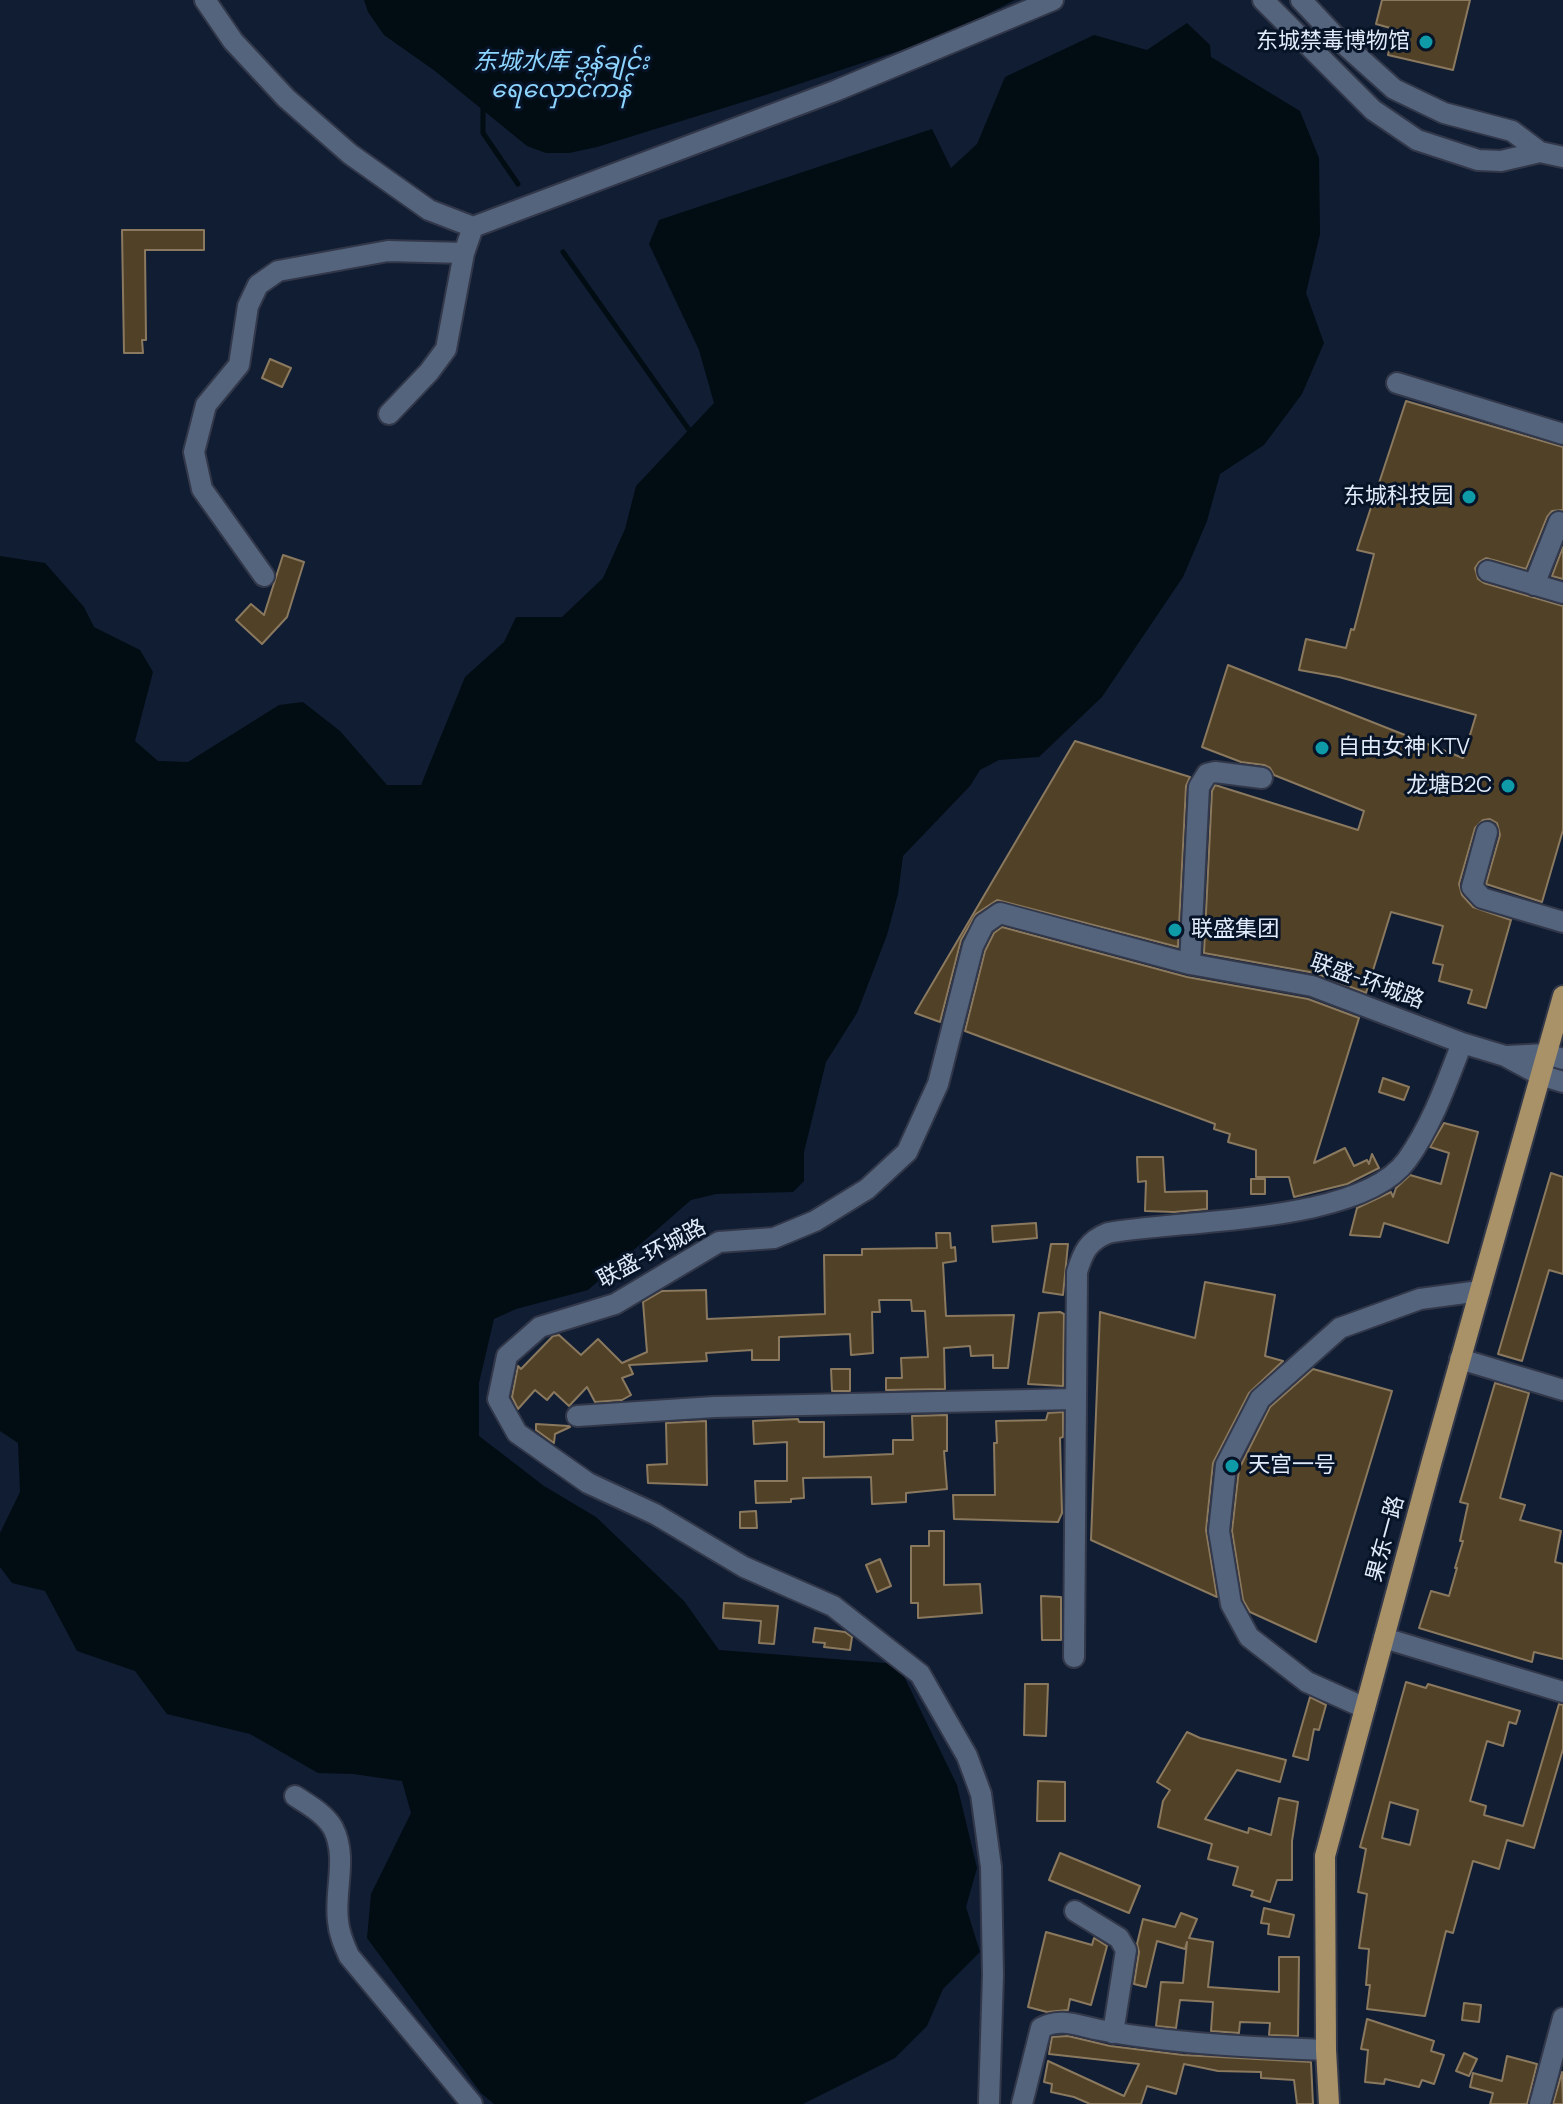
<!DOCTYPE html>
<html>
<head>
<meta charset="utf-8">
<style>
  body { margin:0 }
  canvas { display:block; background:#101d32 }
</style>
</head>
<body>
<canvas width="1563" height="2104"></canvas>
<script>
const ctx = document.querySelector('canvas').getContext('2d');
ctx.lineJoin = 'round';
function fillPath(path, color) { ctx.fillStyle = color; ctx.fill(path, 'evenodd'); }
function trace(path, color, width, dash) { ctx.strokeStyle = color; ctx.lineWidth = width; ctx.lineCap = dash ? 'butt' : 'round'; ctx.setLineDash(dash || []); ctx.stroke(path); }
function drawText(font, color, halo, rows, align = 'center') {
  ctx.font = font + ' Manrope,"Noto Sans SC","Noto Sans Myanmar",sans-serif'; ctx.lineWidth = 6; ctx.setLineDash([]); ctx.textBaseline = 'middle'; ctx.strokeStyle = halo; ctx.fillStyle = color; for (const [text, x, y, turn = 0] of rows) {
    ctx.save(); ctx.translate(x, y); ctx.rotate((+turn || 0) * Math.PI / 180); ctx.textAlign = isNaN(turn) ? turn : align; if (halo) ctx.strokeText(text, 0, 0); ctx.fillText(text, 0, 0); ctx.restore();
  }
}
fillPath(new Path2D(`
  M364 0H1015L943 36 769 94 597 147 569 153H546L527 146 435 71 384 35 368 12Z
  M1187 23 1210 45 1211 57 1300 111 1319 158 1320 234 1306 293 1324 343 1302 394 1264 445 1220 474 1207 521 1183 577 1102 697 1039 757 999 760 980 770 970 786 903 856 898 894 887 935 857 1013 826 1062 804 1152V1181L793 1192 716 1194 691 1200 588 1290 516 1309 494 1319 479 1383V1436L544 1486 596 1517 684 1601 719 1650 898 1664 957 1785 977 1868 966 1907 980 1952 943 1989 927 2026 895 2058 803 2104H494L481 2093 367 1938 371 1894 411 1813 402 1781 353 1774 318 1773 250 1734 167 1714 135 1671 77 1651 45 1591 12 1583 0 1567V1533L20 1492 18 1443 0 1431V556L45 563 84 607 94 627 140 650 153 672 135 741 158 761 188 762 279 705 303 702 340 731 387 785H421L465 677 504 642 516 617H562L603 578 625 529 636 486 714 403 699 350 649 244 659 220 932 129 951 168 977 144 1005 77 1094 35 1147 50Z`), '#020c13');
trace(new Path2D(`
  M483 105V133L518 184
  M563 252 692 434`), '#020c13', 5);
const building = new Path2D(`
  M1382 0H1470L1453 70 1388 55 1394 29 1376 24Z
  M122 230H204V250H145L146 340H142L143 353H124Z
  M270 359 291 368 282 387 262 378Z
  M1406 401 1563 447V510L1552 511 1547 517 1526 569 1486 558 1479 562 1475 568 1478 579 1484 583 1563 606V830L1542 902 1486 884 1500 835 1497 823 1490 819 1483 820 1475 828 1459 884 1462 895 1473 907 1511 920 1486 1008 1468 1003 1472 990 1439 981 1443 965 1433 963 1443 926 1391 912 1366 993 1315 973 1204 953 1212 791 1215 785 1358 830 1364 811 1274 775 1270 768 1264 765 1241 762 1202 747 1228 665 1463 758 1476 715 1339 677 1299 670 1306 639 1346 648 1351 629 1354 630 1374 554 1357 550Z
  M1563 547V579L1552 576Z
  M283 555 304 562 287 617 262 644 236 620 251 604 264 615Z
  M1075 741 1190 777 1186 786 1178 947 997 900 976 914 961 940 940 1022 915 1013Z
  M1002 927 1187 977 1308 999 1359 1018 1314 1163 1345 1148 1354 1166 1367 1160 1369 1164 1372 1154 1379 1168 1347 1184 1294 1197 1289 1177H1256V1150L1228 1142 1230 1134 1214 1129 1215 1124 965 1031 985 951 994 933Z
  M1383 1078 1409 1087 1404 1100 1379 1092Z
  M1444 1123 1478 1132 1448 1243 1384 1223 1380 1237 1350 1235 1357 1208 1391 1192 1393 1197 1396 1188 1410 1175 1441 1184 1449 1153 1430 1147Z
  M1137 1157H1163L1165 1192 1207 1191V1209L1174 1212 1145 1211 1146 1181 1138 1182Z
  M1551 1173 1563 1177V1274L1549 1270 1522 1361 1498 1354Z
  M1251 1179H1265V1194H1251Z
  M1036 1223 1037 1238 993 1242 992 1226Z
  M936 1233H950L951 1248 955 1247 956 1261 943 1263 946 1316 1014 1315 1008 1368H993V1355L971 1356 970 1346 944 1348 945 1389 886 1390V1378H902L901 1358 928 1357 925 1311H912L911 1300H879L880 1312H872L873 1353 851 1355 850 1334 779 1337V1360H752V1350L706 1353 707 1361 629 1365 633 1374 622 1378 631 1395 622 1400 595 1402 587 1387 569 1406 554 1392 547 1400 535 1390 518 1409 512 1397 518 1366 521 1369 553 1336 559 1335 581 1355 598 1339 622 1363 647 1352 643 1302 662 1291 706 1290 707 1319 825 1314 824 1255H862V1249L937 1248Z
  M1051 1244H1068L1063 1295 1043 1292Z
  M1205 1282 1275 1295 1265 1356 1283 1361 1249 1393 1213 1463 1206 1530 1217 1597 1091 1540 1100 1312 1195 1338Z
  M1060 1312 1064 1314 1063 1386 1028 1384 1039 1313Z
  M831 1369H850V1391H832Z
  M1313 1369 1392 1391 1316 1642 1250 1612 1243 1600 1232 1531 1239 1469 1270 1407Z
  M1495 1383 1529 1393 1500 1498 1525 1505 1520 1520 1561 1531 1555 1562 1563 1564V1659L1534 1652 1532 1662 1419 1628 1431 1591 1449 1596 1457 1568H1455L1463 1541H1460L1468 1504 1460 1502Z
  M1063 1412V1437L1060 1438 1062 1513 1058 1522 954 1519 953 1495H995L994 1443H997L996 1421 1046 1420 1048 1413Z
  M947 1415V1451H944L947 1489 906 1493V1502L872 1504 871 1477 803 1478 804 1498 791 1499V1502L756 1503 755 1481H787V1442L754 1444 753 1421 798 1419 799 1422H824V1457L893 1454V1440H913L912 1416Z
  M706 1421 707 1485 648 1483 647 1465 667 1464 666 1423Z
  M536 1424 569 1426 570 1427 555 1434 554 1443 536 1430Z
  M756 1511 757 1528H740V1512Z
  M929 1531H944V1585L980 1584 982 1613 918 1618V1603H911V1546H929Z
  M880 1559 891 1586 877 1592 866 1565Z
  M1041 1596 1061 1597V1640H1042Z
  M724 1603 778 1606 774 1644 759 1643 761 1621 723 1618Z
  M815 1628 845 1632 852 1637 850 1650 824 1647 825 1643 813 1642Z
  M1406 1682 1426 1688 1428 1684 1520 1711 1516 1724 1509 1722 1503 1746 1487 1741 1470 1801 1486 1806 1484 1815 1523 1826 1559 1704 1563 1705V1749L1534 1848 1507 1840 1499 1869 1473 1861 1453 1933 1446 1931 1425 2016 1367 2009 1370 1985H1366L1369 1949 1359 1948 1367 1894 1358 1892 1366 1849 1360 1847ZM1390 1802 1418 1810 1410 1845 1382 1838Z
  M1025 1684H1048L1046 1736 1024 1735Z
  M1310 1697 1326 1705 1319 1730 1314 1729 1308 1760 1293 1756Z
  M1187 1732 1200 1738 1286 1760 1280 1782 1237 1770 1205 1819 1248 1833 1249 1828 1271 1835 1279 1798 1298 1802 1292 1841V1880H1277L1270 1902 1251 1896 1253 1891 1233 1885 1238 1867 1208 1859 1212 1844 1158 1827 1163 1801 1170 1790 1157 1782Z
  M1038 1781 1065 1782V1821H1037Z
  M1060 1853 1140 1886 1129 1913 1049 1880Z
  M1264 1908 1294 1915 1289 1937 1268 1934 1269 1924 1261 1923Z
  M1181 1913 1197 1919 1189 1938 1213 1942 1208 1987 1279 1992V1957H1299L1298 2036 1269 2035 1270 2023 1240 2022 1239 2033 1211 2031 1213 2002 1180 2000 1176 2028 1156 2026 1161 1982 1183 1983 1187 1942 1185 1949 1157 1941 1146 1987 1134 1984 1139 1952 1137 1944 1143 1919 1175 1927Z
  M1046 1932 1092 1945 1094 1938 1107 1946 1091 2005 1070 1999 1068 2010 1047 2012 1028 2007Z
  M1464 2003 1481 2005 1479 2022 1462 2020Z
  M1367 2019 1434 2041 1431 2051 1444 2055 1434 2084 1422 2080 1419 2087 1385 2079 1384 2084 1365 2082 1368 2050 1361 2049Z
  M1068 2036 1110 2046 1183 2055 1311 2062 1313 2104H1297L1294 2080 1261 2078V2072L1218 2071 1184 2064 1176 2094 1147 2086 1141 2104H1090L1074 2097 1051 2092 1052 2084 1044 2082 1048 2061 1124 2096 1139 2064 1049 2054 1052 2037Z
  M1464 2053 1477 2059 1469 2076 1456 2071Z
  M1507 2056 1537 2064 1527 2104H1490L1493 2093 1470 2087 1473 2073 1502 2081Z
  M1562 2072 1563 2104H1553Z`);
fillPath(building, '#514127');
trace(building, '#8a795e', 2);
const minor = new Path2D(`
  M205 0 233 41 286 98 350 154 429 210 473 227 835 91 1053 0
  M1263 0 1373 110 1417 140 1478 160 1501 161 1540 152
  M1301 0 1335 36 1394 89 1444 113 1512 131 1540 152 1563 157
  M1397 383 1563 434
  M389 414 429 372 446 349 464 253
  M1488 571 1563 593
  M264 576 202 489 194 452 206 405 239 365 248 306 258 285 278 271 388 251 464 253 473 227
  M1534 585 1559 522
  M1487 832 1472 887 1482 898 1563 922
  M1190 964 1199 787 1207 774 1215 772 1262 778
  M1508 1056 1546 1054 1563 1059
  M1460 1359 1563 1390
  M577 1416 714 1407 1075 1399
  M1384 1638 1563 1692
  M1074 1657 1077 1272C1083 1252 1088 1241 1108 1233 1182 1219 1361 1224 1407 1160 1432 1125 1447 1082 1462 1043
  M1365 1708 1307 1682 1249 1637 1231 1604 1219 1531 1226 1465 1260 1399 1340 1328 1420 1299 1480 1291
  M295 1796C309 1805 325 1814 333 1828 348 1857 334 1891 338 1921 339 1934 344 1945 349 1956L472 2104
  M1075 1911 1119 1938 1126 1950 1113 2033
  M989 2102 993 1975 991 1867 981 1794 967 1756 920 1674 833 1606 744 1567 655 1514 588 1483 517 1433 498 1399 507 1356 540 1327 615 1304 719 1242 774 1238 815 1221 867 1189 907 1152 938 1084 973 946 984 924 1000 913 1190 964 1312 986 1462 1043 1505 1056 1540 1075 1563 1082
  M1022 2104 1041 2028C1060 2017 1079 2026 1100 2030 1174 2044 1250 2047 1326 2050
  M1540 2104 1563 2018`);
const major = new Path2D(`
  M1329 2104 1326 2050 1325 1856 1431 1464 1563 996`);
trace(minor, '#32384a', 24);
trace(major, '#32384a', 24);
trace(minor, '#54647d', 20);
trace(major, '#a99267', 20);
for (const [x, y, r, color] of [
  [1426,42,8,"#0f9aa8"],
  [1469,497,8,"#0f9aa8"],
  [1322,748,8,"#0f9aa8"],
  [1508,786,8,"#0f9aa8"],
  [1175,930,8,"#0f9aa8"],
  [1232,1466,8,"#0f9aa8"]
]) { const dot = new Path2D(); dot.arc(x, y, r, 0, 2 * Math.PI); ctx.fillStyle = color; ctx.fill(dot); trace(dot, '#071428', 3); }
drawText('22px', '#e1ebf9', '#071428', [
  ["东城禁毒博物馆",1410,42],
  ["东城科技园",1453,497],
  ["自由女神 KTV",1338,748,"left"],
  ["龙塘B2C",1492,786],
  ["联盛集团",1191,930,"left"],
  ["天宫一号",1248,1466,"left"]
], 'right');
drawText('22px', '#e1ebf9', '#071428', [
  ["联盛-环城路",1367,982,20],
  ["联盛-环城路",652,1254,-28],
  ["果东一路",1386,1539,-75]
]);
drawText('italic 24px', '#8dd5ff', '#071428', [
  ["东城水库 ဒွန်ချင်း",561,62],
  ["ရေလှောင်ကန်",561,90]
]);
</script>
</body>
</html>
